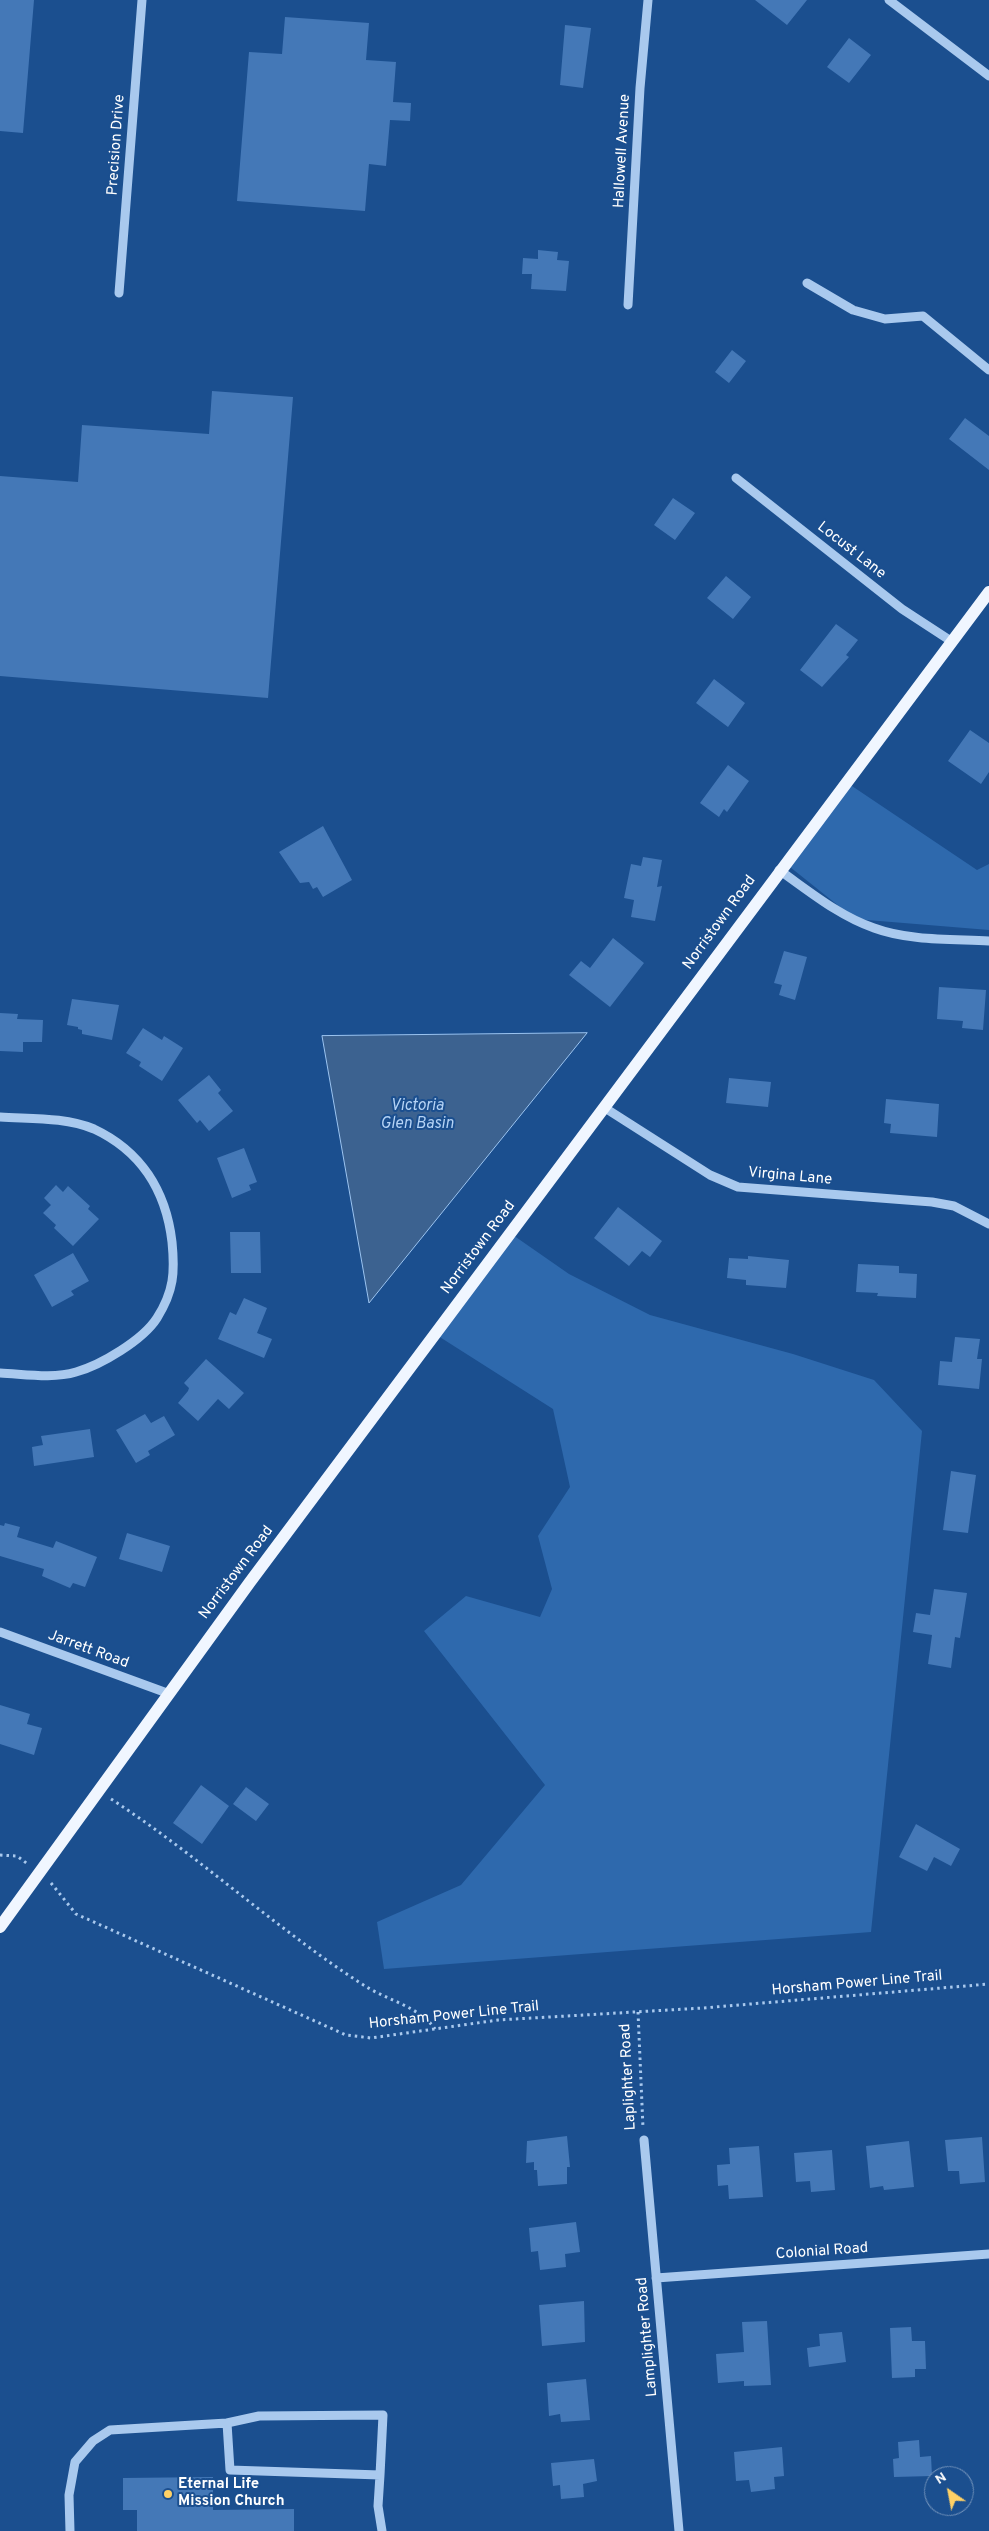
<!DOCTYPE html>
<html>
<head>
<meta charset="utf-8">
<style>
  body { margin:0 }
  #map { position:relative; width:989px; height:2531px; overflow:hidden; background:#1b4f8f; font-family:Overpass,sans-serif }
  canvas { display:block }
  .north { position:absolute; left:924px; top:2466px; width:50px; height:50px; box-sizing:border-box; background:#1b4f8f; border:1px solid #7695bc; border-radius:50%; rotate:327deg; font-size:14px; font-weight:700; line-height:20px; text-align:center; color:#fff }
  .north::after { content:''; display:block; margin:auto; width:18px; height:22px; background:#ffd166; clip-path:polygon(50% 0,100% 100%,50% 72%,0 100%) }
</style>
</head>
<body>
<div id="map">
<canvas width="989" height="2531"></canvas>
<div class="north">N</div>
</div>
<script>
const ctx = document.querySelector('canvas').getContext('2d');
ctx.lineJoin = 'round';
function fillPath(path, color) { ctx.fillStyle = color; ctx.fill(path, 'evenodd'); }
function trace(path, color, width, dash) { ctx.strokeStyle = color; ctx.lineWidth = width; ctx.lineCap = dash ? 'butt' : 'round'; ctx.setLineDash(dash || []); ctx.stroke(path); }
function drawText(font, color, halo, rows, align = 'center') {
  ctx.font = font + ' Overpass,sans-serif'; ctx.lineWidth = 4; ctx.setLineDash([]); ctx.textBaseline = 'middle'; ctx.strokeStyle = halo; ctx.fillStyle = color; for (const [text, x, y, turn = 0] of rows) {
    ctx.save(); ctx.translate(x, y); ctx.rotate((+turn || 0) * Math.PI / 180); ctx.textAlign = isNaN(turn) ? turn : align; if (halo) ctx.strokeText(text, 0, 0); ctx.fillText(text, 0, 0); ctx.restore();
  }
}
fillPath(new Path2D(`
  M846 782 977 870 989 864V930L855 919 785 863Z
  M510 1233 569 1274 650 1315 793 1354 874 1380 922 1431 871 1932 384 1969 377 1922 461 1885 545 1785 424 1631 466 1596 540 1617 552 1589 538 1536 570 1487 553 1409 435 1334Z`), '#2e69ad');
const water = new Path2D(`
  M587 1033 369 1303 322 1036Z`);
fillPath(water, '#3c6290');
trace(water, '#9cc4f0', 1);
fillPath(new Path2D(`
  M0 0H34L23 133 0 131Z
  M755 0H807L787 25Z
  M285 17 369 23 366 60 396 62 393 102 411 103 410 121 390 120 386 166 369 164 365 211 237 201 249 52 282 54Z
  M565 25 591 28 583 88 560 85Z
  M849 38 871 55 849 83 827 67Z
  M538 250 558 252 557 260 569 261 566 291 531 289 532 274H522L523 258 538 259Z
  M732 350 746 361 729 383 715 372Z
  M212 391 293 397 268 698 0 676V476L78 482 82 425 209 434Z
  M965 418 989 436V470L949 439Z
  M673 498 695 513 675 540 654 525Z
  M726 576 751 597 733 619 707 598Z
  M836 624 858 640 846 655 849 657 822 687 800 670Z
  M714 679 745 703 728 727 696 703Z
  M970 730 989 743V772L981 784 948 761Z
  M728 765 749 781 727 812 724 809 719 817 700 803Z
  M323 826 352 880 323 897 317 887 313 889 309 882 300 883 279 852Z
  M643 857 662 860 657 887 662 886 655 921 631 917 634 900 624 898 631 864 641 866Z
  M613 938 644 963 610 1007 569 975 581 961 590 968Z
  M784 951 807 957 795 1000 779 995 782 985 774 983Z
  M939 987 986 990 983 1030 962 1028 963 1021 937 1019Z
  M72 999 119 1005 112 1040 82 1034V1030L78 1029V1027L67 1025Z
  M0 1013 18 1014 17 1019 43 1020 42 1042H23V1052L0 1051Z
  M143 1028 162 1040 164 1036 183 1048 162 1081 139 1066 141 1062 126 1053Z
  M209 1075 221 1090 218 1093 233 1111 209 1131 200 1120 197 1123 178 1100Z
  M729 1078 771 1082 768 1107 726 1103Z
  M886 1099 939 1104 937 1137 890 1133 891 1124 884 1123Z
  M244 1148 257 1182 249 1185 251 1190 232 1198 217 1158Z
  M56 1185 63 1192 68 1186 90 1206 88 1209 99 1219 73 1246 54 1228 56 1225 43 1213 51 1205 44 1198Z
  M618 1207 662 1241 650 1257 642 1251 629 1266 594 1238Z
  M230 1232H260L261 1273H231Z
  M73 1253 89 1281 71 1291 74 1295 52 1307 34 1275Z
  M748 1256 789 1260 786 1288 746 1285V1280L727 1278 729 1258 748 1259Z
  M858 1264 899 1266V1273L917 1274 916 1298 877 1296 878 1293 856 1292Z
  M244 1298 267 1308 257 1333 272 1339 264 1358 218 1339 230 1312 236 1315Z
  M955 1337 980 1339 977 1359H982L979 1389 938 1385 940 1361 952 1362Z
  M206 1359 244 1393 229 1409 218 1399 198 1421 178 1403 188 1391 189 1388 184 1383Z
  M145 1414 151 1423 164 1416 175 1435 148 1451 150 1455 136 1463 116 1430Z
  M90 1429 94 1457 34 1466 32 1447 43 1445 41 1436Z
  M951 1471 976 1475 968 1533 943 1530Z
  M5 1523 20 1527 17 1537 53 1548 56 1541 97 1557 85 1587 73 1583 70 1588 42 1576 44 1569 0 1556V1525L4 1526Z
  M127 1533 170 1546 162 1572 119 1559Z
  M934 1589 967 1593 960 1638 955 1637 951 1668 928 1664 932 1635 913 1632 916 1613 930 1615Z
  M0 1705 30 1714 27 1724 42 1728 34 1755 0 1744Z
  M201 1785 229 1806 202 1844 173 1823Z
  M246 1787 269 1804 256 1821 233 1804Z
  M916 1824 960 1849 951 1866 934 1857 927 1871 899 1857Z
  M567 2136 570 2167H567V2184L538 2186 537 2170H534V2162L526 2163 527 2141Z
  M982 2137 985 2182 960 2184 959 2171H948L945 2140Z
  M909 2141 914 2187 884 2190 883 2186 870 2188 866 2146Z
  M759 2146 763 2197 729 2199 728 2185 718 2186 717 2165 730 2164 729 2148Z
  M832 2150 835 2190 811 2192 810 2181 796 2182 794 2153Z
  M576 2222 580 2252 565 2254 566 2267 540 2270 538 2251 531 2252 529 2228Z
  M584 2301 585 2342 542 2346 539 2305Z
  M767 2321 771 2385 744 2386V2381L718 2383 716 2354 744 2352 742 2322Z
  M911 2327 912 2341H925L926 2369H915V2377L892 2378 890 2328Z
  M842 2332 846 2362 809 2367 807 2348 820 2346 819 2334Z
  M586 2379 590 2420 561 2422 560 2414 549 2416 547 2383Z
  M919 2440 920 2457 931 2456 932 2476 894 2477 893 2459 899 2458 898 2442Z
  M782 2447 784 2476 774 2477 775 2489 751 2492 749 2480 736 2481 734 2452Z
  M594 2459 597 2481 583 2484 584 2497 561 2499 560 2485 553 2486 551 2463Z
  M213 2477V2510L294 2509V2531H137V2510H123V2478Z`), '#4478b7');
trace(new Path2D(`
  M111 1799C199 1856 276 1929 365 1986 387 2000 420 2007 435 2029
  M0 1855 17 1856 29 1865
  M51 1883 76 1914 346 2035 371 2038 498 2020 703 2008 989 1984
  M638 2012 643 2128`), '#a9c9ee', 3, [2.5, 4]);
trace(new Path2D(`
  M889 0 989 76
  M807 283 853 310 885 319 923 316 989 370
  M119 293 142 0
  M628 305 640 88 648 0
  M736 478 902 609 951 641
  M779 870C809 891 839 916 874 928 909 941 952 939 989 941
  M605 1108 710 1175 738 1187 932 1202 954 1206 989 1224
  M0 1117C31 1119 65 1117 94 1129 141 1151 166 1191 172 1242 175 1272 174 1291 157 1318 143 1340 101 1365 76 1372 53 1379 24 1374 0 1373
  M0 1632 167 1693
  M644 2140 679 2531
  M656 2278 989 2254
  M227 2423 259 2416 383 2415 380 2475
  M70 2531 69 2495 75 2462 93 2441 110 2430 227 2423 230 2470 380 2475 378 2506 382 2531`), '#a9c9ee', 9);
trace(new Path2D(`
  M0 1927 250 1582 989 592`), '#f0f6ff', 12);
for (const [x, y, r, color] of [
  [168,2494,5,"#ffd166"]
]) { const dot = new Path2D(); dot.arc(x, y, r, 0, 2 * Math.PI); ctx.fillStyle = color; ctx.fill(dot); trace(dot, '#1b4f8f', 2); }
drawText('15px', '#fff', '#1b4f8f', [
  ["Precision Drive",117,145,-86],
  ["Hallowell Avenue",623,151,-87],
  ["Locust Lane",851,551,38],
  ["Norristown Road",720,923,-54],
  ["Virgina Lane",790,1177,5],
  ["Norristown Road",479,1248,-53],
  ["Norristown Road",237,1573,-53],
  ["Jarrett Road",88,1650,20],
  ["Horsham Power Line Trail",857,1984,-5],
  ["Horsham Power Line Trail",454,2016,-6],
  ["Laplighter Road",629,2077,-93],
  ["Colonial Road",822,2252,-4],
  ["Lamplighter Road",648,2337,-95]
]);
drawText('bold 15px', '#fff', '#1b4f8f', [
  ["Eternal Life",178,2485],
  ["Mission Church",178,2502]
], 'left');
drawText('italic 16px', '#b5d3f5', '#1b4f8f', [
  ["Victoria",417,1107],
  ["Glen Basin",417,1125]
]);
</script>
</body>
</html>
